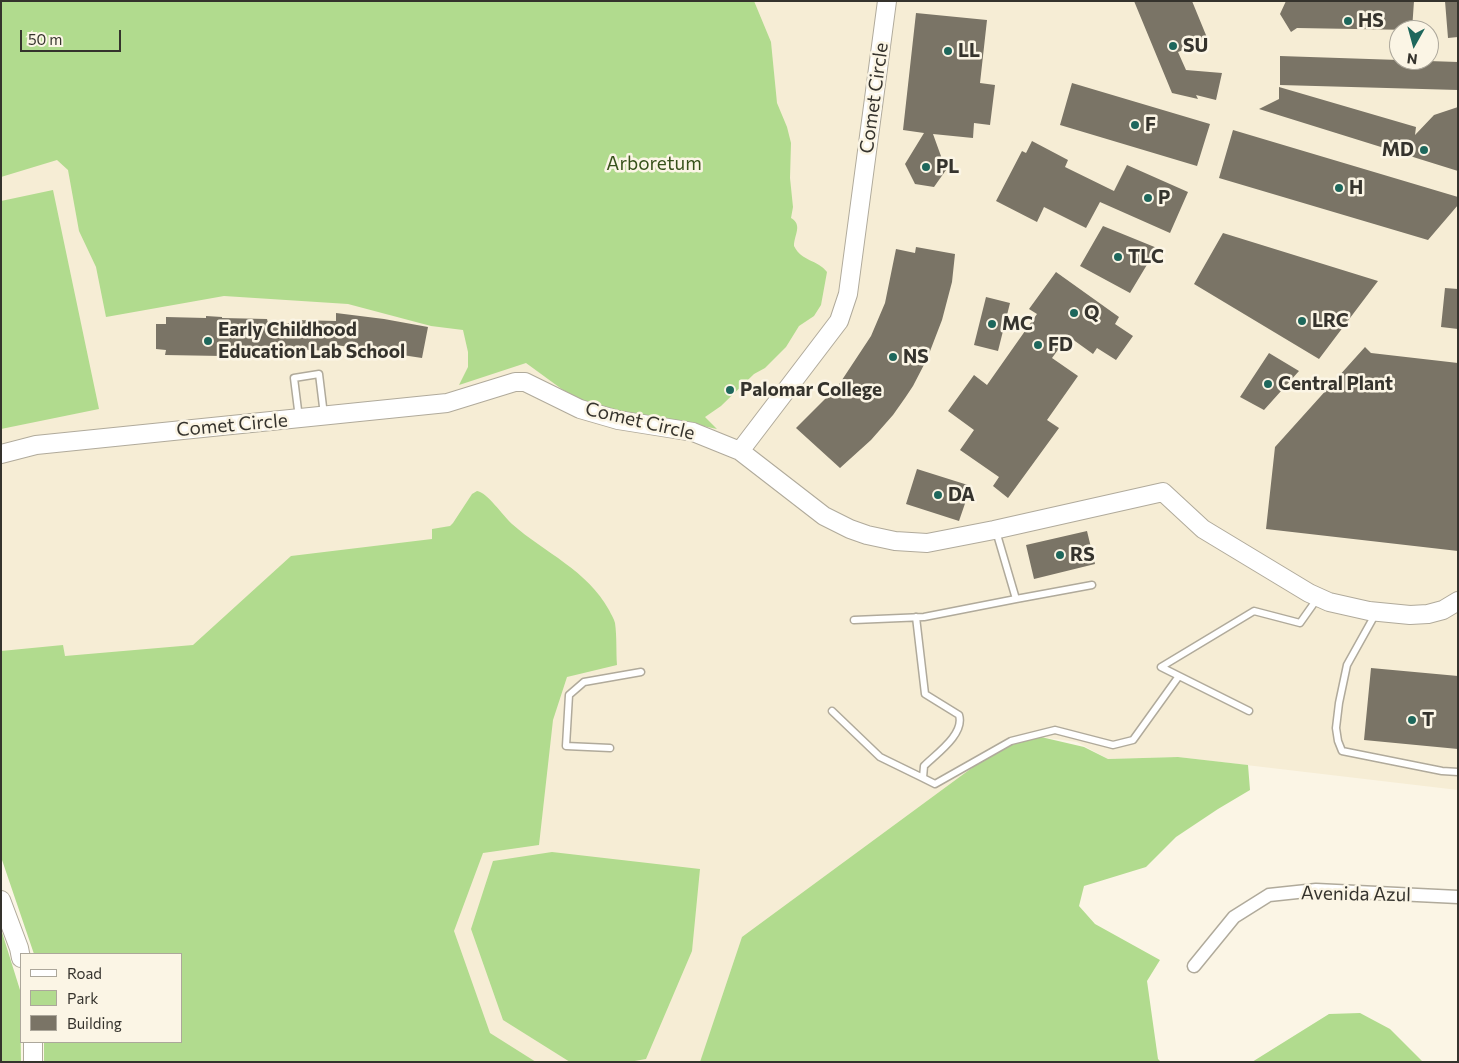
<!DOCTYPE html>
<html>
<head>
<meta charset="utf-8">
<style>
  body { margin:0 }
  #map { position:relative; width:1459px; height:1063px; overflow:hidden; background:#fbf5e5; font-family:Commissioner,sans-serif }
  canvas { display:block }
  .frame { position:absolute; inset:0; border:2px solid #35332d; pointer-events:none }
  .legend { position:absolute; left:20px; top:953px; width:162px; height:90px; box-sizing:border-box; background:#fbf5e5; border:1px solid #aca79b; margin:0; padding:6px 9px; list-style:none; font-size:15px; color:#35332d }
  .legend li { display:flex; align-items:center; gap:10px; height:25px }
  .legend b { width:25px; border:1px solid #aca79b }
  .north { position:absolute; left:1389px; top:20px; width:50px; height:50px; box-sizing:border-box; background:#fbf5e5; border:1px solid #aca79b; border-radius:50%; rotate:187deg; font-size:14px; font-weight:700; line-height:20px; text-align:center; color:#35332d }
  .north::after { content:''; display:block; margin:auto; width:18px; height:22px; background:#1e675c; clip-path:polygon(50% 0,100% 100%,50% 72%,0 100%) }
  .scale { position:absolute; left:20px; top:30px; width:101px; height:22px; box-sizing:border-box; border:2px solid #35332d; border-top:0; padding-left:6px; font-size:15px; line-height:18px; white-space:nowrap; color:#35332d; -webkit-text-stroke:4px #fbf5e5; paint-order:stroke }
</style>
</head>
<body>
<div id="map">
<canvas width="1459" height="1063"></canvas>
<div class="frame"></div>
<ul class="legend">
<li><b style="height:6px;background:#fff"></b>Road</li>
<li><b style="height:14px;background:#b1db8e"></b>Park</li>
<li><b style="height:14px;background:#7a7466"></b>Building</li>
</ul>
<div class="north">N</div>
<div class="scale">50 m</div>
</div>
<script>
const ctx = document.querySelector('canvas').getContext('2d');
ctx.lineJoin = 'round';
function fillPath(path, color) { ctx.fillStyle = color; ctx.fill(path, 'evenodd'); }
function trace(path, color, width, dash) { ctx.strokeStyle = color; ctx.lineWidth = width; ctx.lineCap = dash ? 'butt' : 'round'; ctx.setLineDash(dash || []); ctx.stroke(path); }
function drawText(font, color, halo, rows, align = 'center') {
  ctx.font = font + ' Commissioner,sans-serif'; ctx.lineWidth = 5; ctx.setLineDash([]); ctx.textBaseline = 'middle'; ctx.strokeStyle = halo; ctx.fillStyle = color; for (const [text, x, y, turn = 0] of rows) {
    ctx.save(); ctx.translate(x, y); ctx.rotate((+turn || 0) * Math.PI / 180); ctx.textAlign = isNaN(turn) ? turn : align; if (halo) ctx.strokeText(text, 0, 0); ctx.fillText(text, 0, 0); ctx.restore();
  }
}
fillPath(new Path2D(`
  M1 1H1458V790L1178 757 1108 759 1077 742 1041 737 999 748 937 1062H290L1 720ZM1399 30H1429V60H1399Z`), '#f6edd5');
fillPath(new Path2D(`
  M1 1H754L771 42 777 103 787 127 791 143 790 178 793 207 791 218C803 225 794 235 794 246 802 262 817 259 827 272L821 305 814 316 799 326 786 347 765 368 754 374 721 406 705 417 717 429 670 419 625 414 585 402 563 390 526 363 459 385 468 367V352L463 330 431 326 348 304 224 296 106 317 96 267 79 231 68 170 57 160 1 177Z
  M53 190 99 409 1 429V201Z
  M477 491C487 492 503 516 512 524 545 553 587 570 609 610 611 614 614 619 615 623 617 637 616 652 617 665L567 677 553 720 539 845 483 853 454 931 490 1033 536 1062H44V1042H181V954H34L1 857V651L63 645 65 656 193 645 291 556 432 539V529L450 526 453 523 472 494Z
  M1041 737 1084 747 1108 759 1178 757 1248 765 1250 790 1218 809 1176 837 1146 867 1084 886 1079 906 1095 924 1160 960 1147 981 1158 1059 1161 1062H700L742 937 999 748Z
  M552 852 700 869 692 951 646 1059 629 1062H570L503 1020 471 929 493 861Z
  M1 929 20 990 21 1062H1Z
  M1360 1013 1390 1029 1423 1062H1252L1329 1014Z`), '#b1db8e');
fillPath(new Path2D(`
  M1134 1H1192L1208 40 1178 52 1186 70 1222 73 1216 100 1196 95 1198 99 1172 93Z
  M1286 1H1414L1412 30 1297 28 1291 32 1280 14Z
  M1445 1H1458V37L1448 38Z
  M916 13 987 20 980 83 995 85 990 125 974 123 973 138 933 134 946 170 934 187 915 184 905 164 924 133 903 130Z
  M1280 56 1458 62V90L1280 85Z
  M1072 83 1210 124 1197 166 1060 125Z
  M1279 87 1416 127 1415 135 1434 115 1458 107V171L1259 109 1279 99Z
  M1233 130 1458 197V205L1428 240 1219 178Z
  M1032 141 1068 160 1065 167 1114 191 1127 165 1188 192 1170 233 1100 202 1086 228 1044 207 1037 222 996 201 1022 151 1026 153Z
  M1103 226 1157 248 1130 293 1080 266Z
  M1223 233 1378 281 1319 359 1194 284Z
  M916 247 955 254 952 282 942 320 927 359 913 386 905 398 893 415 871 440 840 468 796 428 838 386 871 336 885 303 896 249 915 253Z
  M1056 272 1119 317 1115 324 1133 336 1116 360 1097 348 1093 354 1068 336 1052 358 1078 376 1047 420 1059 428 1008 498 993 486 999 477 960 450 974 430 948 411 974 375 987 385 1037 314 1029 309Z
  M1445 288 1458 289V329L1441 327Z
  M986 297 1010 303 998 351 974 345Z
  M336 313 384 319 428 327 422 358 336 345V351L308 350 278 357 165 355 166 350 156 349V324H166V317L206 318V316L222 317V318L267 319 269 327 296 322 295 320 336 321Z
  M1365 347 1371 353 1458 363V551L1266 529 1275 447Z
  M1269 353 1299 371 1264 410 1240 397Z
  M917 469 971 486 959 521 906 504Z
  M1087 531 1095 564 1034 579 1026 545Z
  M1371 668 1458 676V749L1364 740Z`), '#7a7466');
const lane = new Path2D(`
  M299 418 294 378 319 374 324 415
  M996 531 1016 599 1092 585
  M1376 613 1347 665 1339 703 1336 728 1338 741 1342 751 1442 771 1458 772
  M916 617 925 694 959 715C965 734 936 754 924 766L923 778 935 784 1011 741 1055 730 1113 745 1133 740 1179 676
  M854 620 924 617 1016 599
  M832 711 880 757 923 778
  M1249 711 1161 667 1254 611 1300 623 1317 599
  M610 748 566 746 569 695 584 682 641 672`);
const street = new Path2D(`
  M1194 966 1234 917 1269 895 1316 890 1458 897`);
const secondary = new Path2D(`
  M740 451 839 321 848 294 887 1
  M1 454 36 445 447 403 515 382H525L580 409 618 420 693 432 740 451 824 516 850 529 867 535 895 541 927 543 994 530 1163 492 1203 529 1309 593 1329 602 1369 611 1410 615 1428 614 1443 610 1458 601
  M1 900 19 948 21 958
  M33 1042V1062`);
trace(lane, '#b0aa9b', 9);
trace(street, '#b0aa9b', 15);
trace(secondary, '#b0aa9b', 20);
trace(lane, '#fff', 6);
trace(street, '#fff', 12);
trace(secondary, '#fff', 18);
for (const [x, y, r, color] of [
  [1348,21,5,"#1e675c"],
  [1173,46,5,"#1e675c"],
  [948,51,5,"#1e675c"],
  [1135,125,5,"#1e675c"],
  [1424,150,5,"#1e675c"],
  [926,167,5,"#1e675c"],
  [1339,188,5,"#1e675c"],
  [1148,198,5,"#1e675c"],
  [1118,257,5,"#1e675c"],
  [1074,313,5,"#1e675c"],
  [1302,321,5,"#1e675c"],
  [992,324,5,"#1e675c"],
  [208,341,5,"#1e675c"],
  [1038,345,5,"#1e675c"],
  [893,357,5,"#1e675c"],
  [1268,384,5,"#1e675c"],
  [730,390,5,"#1e675c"],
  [938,495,5,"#1e675c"],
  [1060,555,5,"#1e675c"],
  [1412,720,5,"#1e675c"]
]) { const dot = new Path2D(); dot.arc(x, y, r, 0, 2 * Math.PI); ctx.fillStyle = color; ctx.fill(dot); trace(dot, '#fbf5e5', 2); }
drawText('bold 19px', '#35332d', '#fbf5e5', [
  ["HS",1358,21],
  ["SU",1183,46],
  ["LL",958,51],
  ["F",1145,125],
  ["MD",1414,150,"right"],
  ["PL",936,167],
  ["H",1349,188],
  ["P",1158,198],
  ["TLC",1128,257],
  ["Q",1084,313],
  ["LRC",1312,321],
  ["MC",1002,324],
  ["Early Childhood",218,330],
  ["Education Lab School",218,352],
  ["FD",1048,345],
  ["NS",903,357],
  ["Central Plant",1278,384],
  ["Palomar College",740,390],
  ["DA",948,495],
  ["RS",1070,555],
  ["T",1422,720]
], 'left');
drawText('19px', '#35332d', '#fbf5e5', [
  ["Comet Circle",874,98,-82],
  ["Comet Circle",640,421,13],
  ["Comet Circle",232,425,-5],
  ["Avenida Azul",1356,894,1]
]);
drawText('19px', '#36511a', '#fbf5e5', [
  ["Arboretum",654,164]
]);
</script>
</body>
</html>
